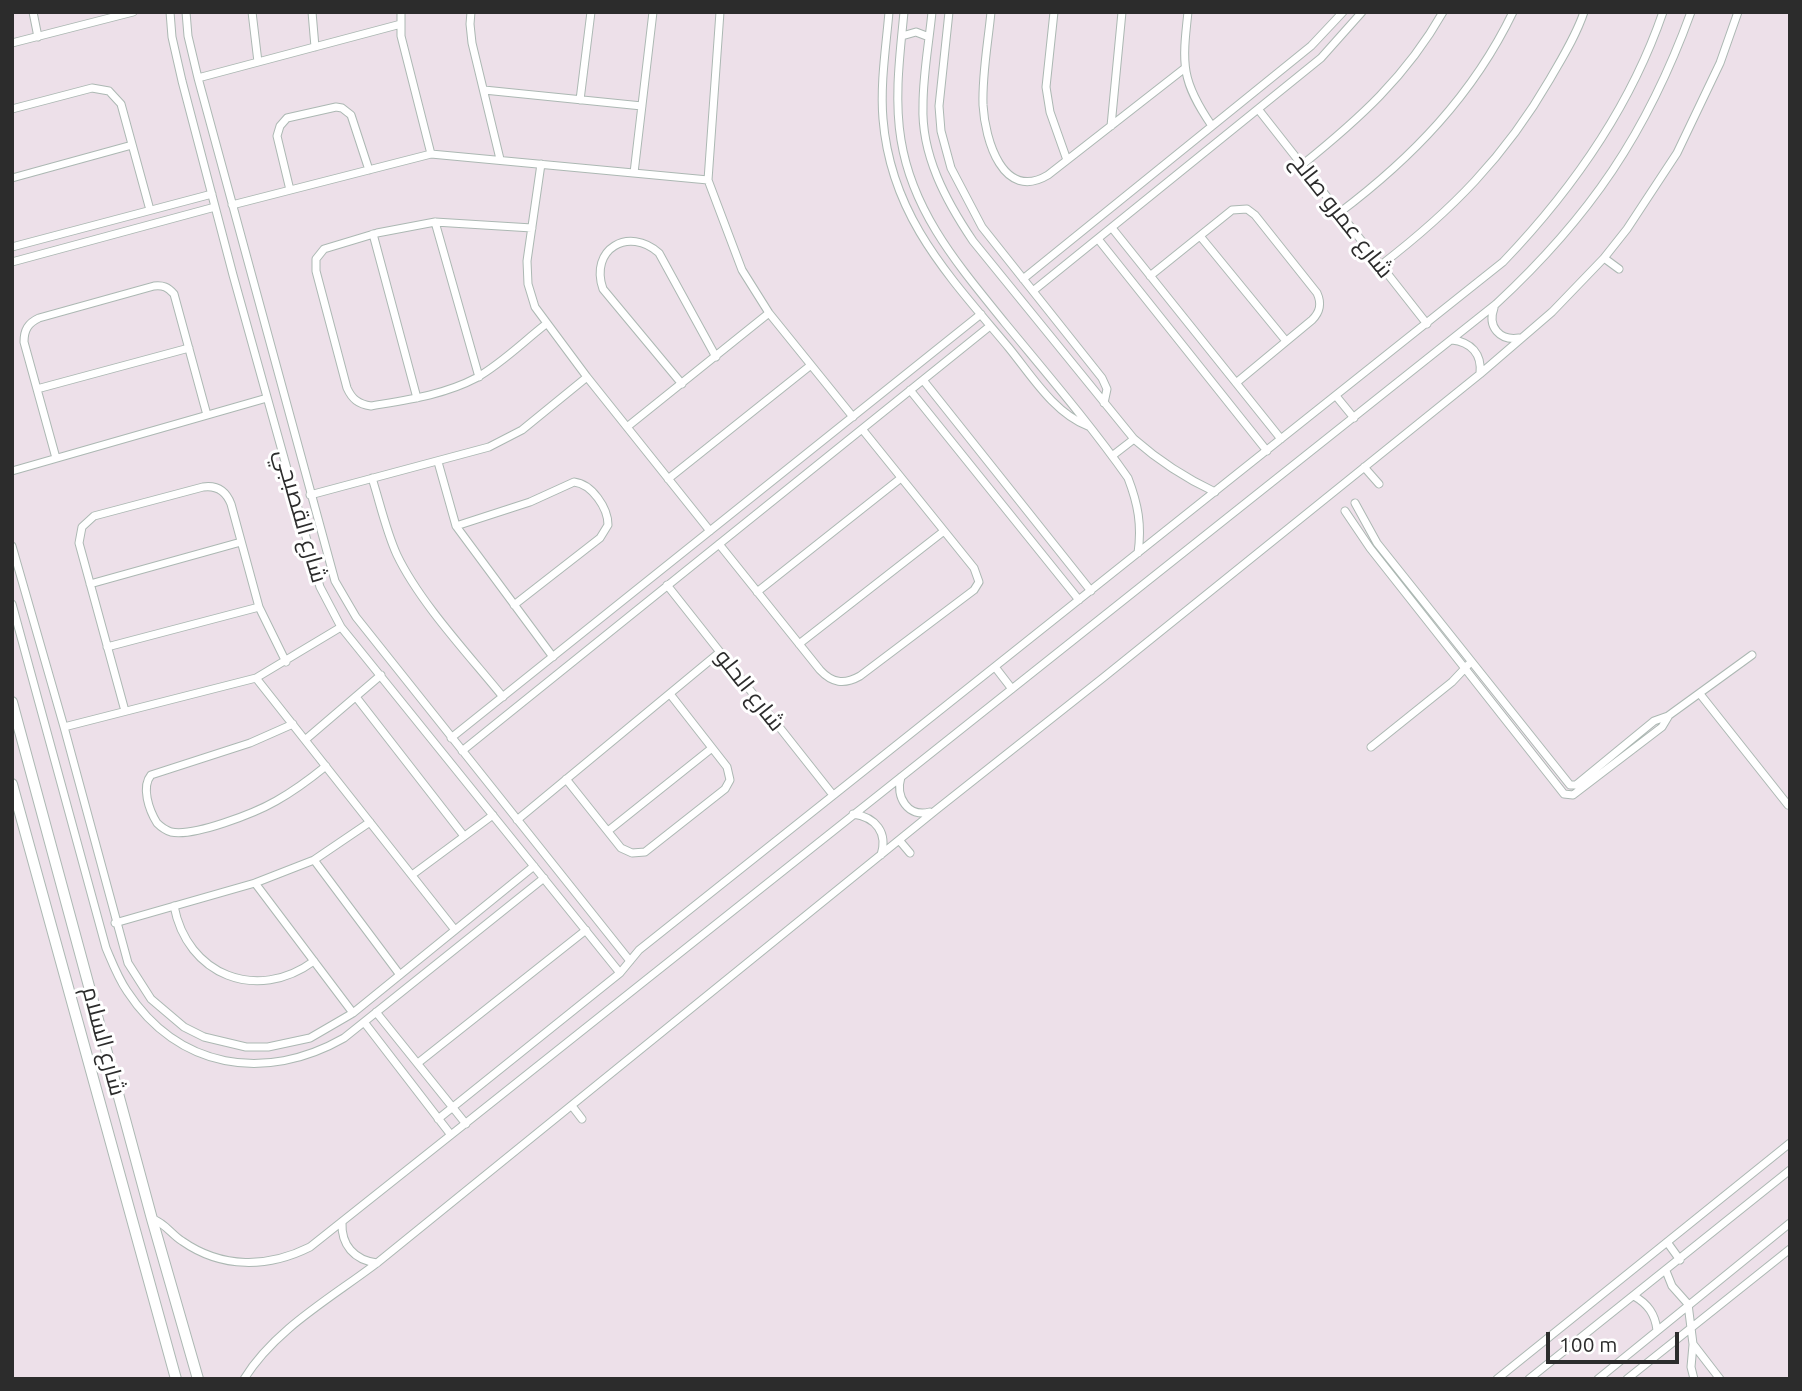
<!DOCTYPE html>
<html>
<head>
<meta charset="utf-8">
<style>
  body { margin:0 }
  #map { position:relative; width:1802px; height:1391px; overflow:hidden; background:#ede0e9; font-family:Ubuntu,sans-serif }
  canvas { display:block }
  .frame { position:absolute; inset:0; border:14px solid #2c2c2c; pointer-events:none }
  .scale { position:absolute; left:1546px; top:1332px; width:133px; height:32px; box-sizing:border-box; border:4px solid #2c2c2c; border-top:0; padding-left:9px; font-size:21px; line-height:24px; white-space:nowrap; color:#2c2c2c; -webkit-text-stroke:5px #fff; paint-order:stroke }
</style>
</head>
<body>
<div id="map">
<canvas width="1802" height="1391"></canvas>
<div class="frame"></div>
<div class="scale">100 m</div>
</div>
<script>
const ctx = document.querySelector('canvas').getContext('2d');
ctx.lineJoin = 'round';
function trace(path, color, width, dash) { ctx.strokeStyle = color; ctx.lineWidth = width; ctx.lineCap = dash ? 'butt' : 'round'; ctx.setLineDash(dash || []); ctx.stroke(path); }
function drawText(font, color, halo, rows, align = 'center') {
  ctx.font = font + ' Ubuntu,Cairo,sans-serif'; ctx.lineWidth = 6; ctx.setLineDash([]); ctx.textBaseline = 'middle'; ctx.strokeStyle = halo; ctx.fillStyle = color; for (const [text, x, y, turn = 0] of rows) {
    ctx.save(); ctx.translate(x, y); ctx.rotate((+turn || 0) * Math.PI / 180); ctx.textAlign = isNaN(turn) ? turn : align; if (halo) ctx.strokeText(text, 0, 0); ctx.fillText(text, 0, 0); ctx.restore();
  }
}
const street = new Path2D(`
  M33 12 38 37
  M170 12 172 37 182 81 233 275 320 587 341 627 620 973
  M186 12 188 36 198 78 335 581 356 617 630 961
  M252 12 258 62
  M312 12 315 47
  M401 12V36L431 154
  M471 12 470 24 472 43 500 159
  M720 12 708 180 742 270 769 313 853 417
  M889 12C886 47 880 84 883 119 891 217 949 276 1009 348 1031 375 1054 413 1088 426
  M904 12C900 54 894 98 901 140 913 214 960 267 1005 323 1047 374 1090 424 1128 478 1138 504 1142 525 1138 553
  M932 12C929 43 923 74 923 105 921 155 946 201 973 241L1134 439C1159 461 1185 478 1215 492
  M949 12 939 106 941 131 951 168 982 227 1102 378 1107 389 1104 403
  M991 12C988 43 982 74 983 105 985 140 1003 202 1048 175L1185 68
  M1054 12 1046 87 1050 112 1067 160
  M1188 12C1182 65 1181 81 1212 126
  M902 36 916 32 929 37
  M12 43 133 12
  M198 78 401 24
  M484 90 642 106
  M580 100 591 12
  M12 109 92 88 109 91 121 104 150 210
  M1258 109 1427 324
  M1111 126 1122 12
  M541 164 527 261 528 284 535 307 587 377 710 531
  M1302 165C1359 119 1406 77 1443 12
  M634 173 653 12
  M12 178 132 145
  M290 190 277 136 280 126 287 118 336 107 342 108 351 115 369 170
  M232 205 431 154 708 180
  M1339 213C1412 158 1473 95 1513 12
  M435 222 479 377
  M532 228 435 222 377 233 324 249 316 259V271L347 388C352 399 358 404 371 406 406 400 444 395 476 378 501 364 523 342 546 324
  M1112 228 1281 439
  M373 234 417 398
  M1200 236 1286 341
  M1098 239 1267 451
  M12 247 212 194
  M1604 258 1619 269
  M12 262 215 207
  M1381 265C1451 211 1505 157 1550 79 1562 58 1576 36 1584 12
  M1150 276 1232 210 1247 209 1255 215 1317 293C1322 304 1320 312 1312 320L1236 383
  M1023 279 1311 46 1343 12
  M1033 291 1321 58 1362 12
  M1494 308C1487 327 1500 341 1519 338
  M1452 340C1471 342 1482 354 1480 373
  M923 380 1091 591
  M682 384 603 289C589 249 629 226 659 253L716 357
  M37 389 189 348
  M910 390 1079 600
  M1336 396 1354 418
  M627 427 769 313
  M1112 456 1134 439
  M56 458 24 342C24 330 28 323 39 318L154 286C163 285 168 287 174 294L207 415
  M438 462 456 526 553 657
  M1364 467 1379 484
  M12 471 267 398
  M372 478C380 503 386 531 397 555 420 603 469 655 503 697
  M668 479 811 365
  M310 495 489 447 522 430 587 377
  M1355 503 1377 543 1570 785H1576L1654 721 1668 716 1752 655
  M1345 511 1370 548 1564 794 1573 795 1662 727 1668 717
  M456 526 530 502 574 482C592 484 608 508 608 525L600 538 514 605
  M719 544 820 670C832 683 844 685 860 676L974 590 979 582 974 568 862 429
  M12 546 64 727 128 963 151 999 184 1027 204 1037 246 1047H268L310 1038 353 1013 534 866
  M90 584 241 542
  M667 585 833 795
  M757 592 901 478
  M12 604 106 948C112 962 118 978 127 991 178 1069 265 1083 344 1038L544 878
  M799 644 944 531
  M107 647 259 607
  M995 667 1012 689
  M256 678 455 930
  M1700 694 1788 805
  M356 697 464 836
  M125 711 79 543 82 527 94 516 203 487C217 485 226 491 231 504L259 607 286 662
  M293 724 250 743 151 775C141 787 149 810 157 823 161 827 165 830 171 832 194 837 255 813 276 801 294 791 310 779 326 766
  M64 727 256 678 341 627
  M451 738 981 314
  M305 740 381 675
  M1371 747 1452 682 1468 665
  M462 751 990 326
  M901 777C895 797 908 818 930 812
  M566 779 621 848 632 853 645 852 725 789 730 780 727 767 670 694
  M853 814C876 817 888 833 881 855
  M517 820 720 652
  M608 831 712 748
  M899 840 910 853
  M314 860 400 975
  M412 875 493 815
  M255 883 353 1013
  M174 906C187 975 257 1003 314 961
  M115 923 255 883 314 860 370 822
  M376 1012 466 1124
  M364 1022 451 1135
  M418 1063 586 930
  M572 1106 582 1119
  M438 1119 620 973 639 950 1503 262C1572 190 1630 108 1663 12
  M152 1219C164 1222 172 1235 182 1241 222 1269 268 1268 310 1247L1496 304C1590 217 1647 133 1691 12
  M342 1222C341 1245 354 1260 377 1263
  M1667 1242 1680 1260
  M1666 1271 1672 1286 1688 1304 1693 1344 1720 1379
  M1634 1296C1648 1304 1655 1314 1657 1330
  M1693 1345 1691 1367 1694 1379
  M244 1379C275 1329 331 1298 377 1263L936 810 1104 677 1480 374 1552 312 1604 258 1627 229 1677 153 1720 63 1738 12
  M1497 1379 1790 1143
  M1529 1379 1790 1170
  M1598 1379 1790 1223
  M1627 1379 1790 1249`);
const secondary = new Path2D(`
  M12 702 152 1219 198 1379
  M12 784 176 1379`);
trace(street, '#acb8b3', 9);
trace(secondary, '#acb8b3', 12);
trace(street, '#fff', 7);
trace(secondary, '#fff', 10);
drawText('23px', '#2c2c2c', '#fff', [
  ["شارع عمرو صالح",1342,216,52],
  ["شارع القصبجي",301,516,74],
  ["شارع الحلو",750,690,52],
  ["شارع السلام",104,1041,75]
]);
</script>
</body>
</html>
